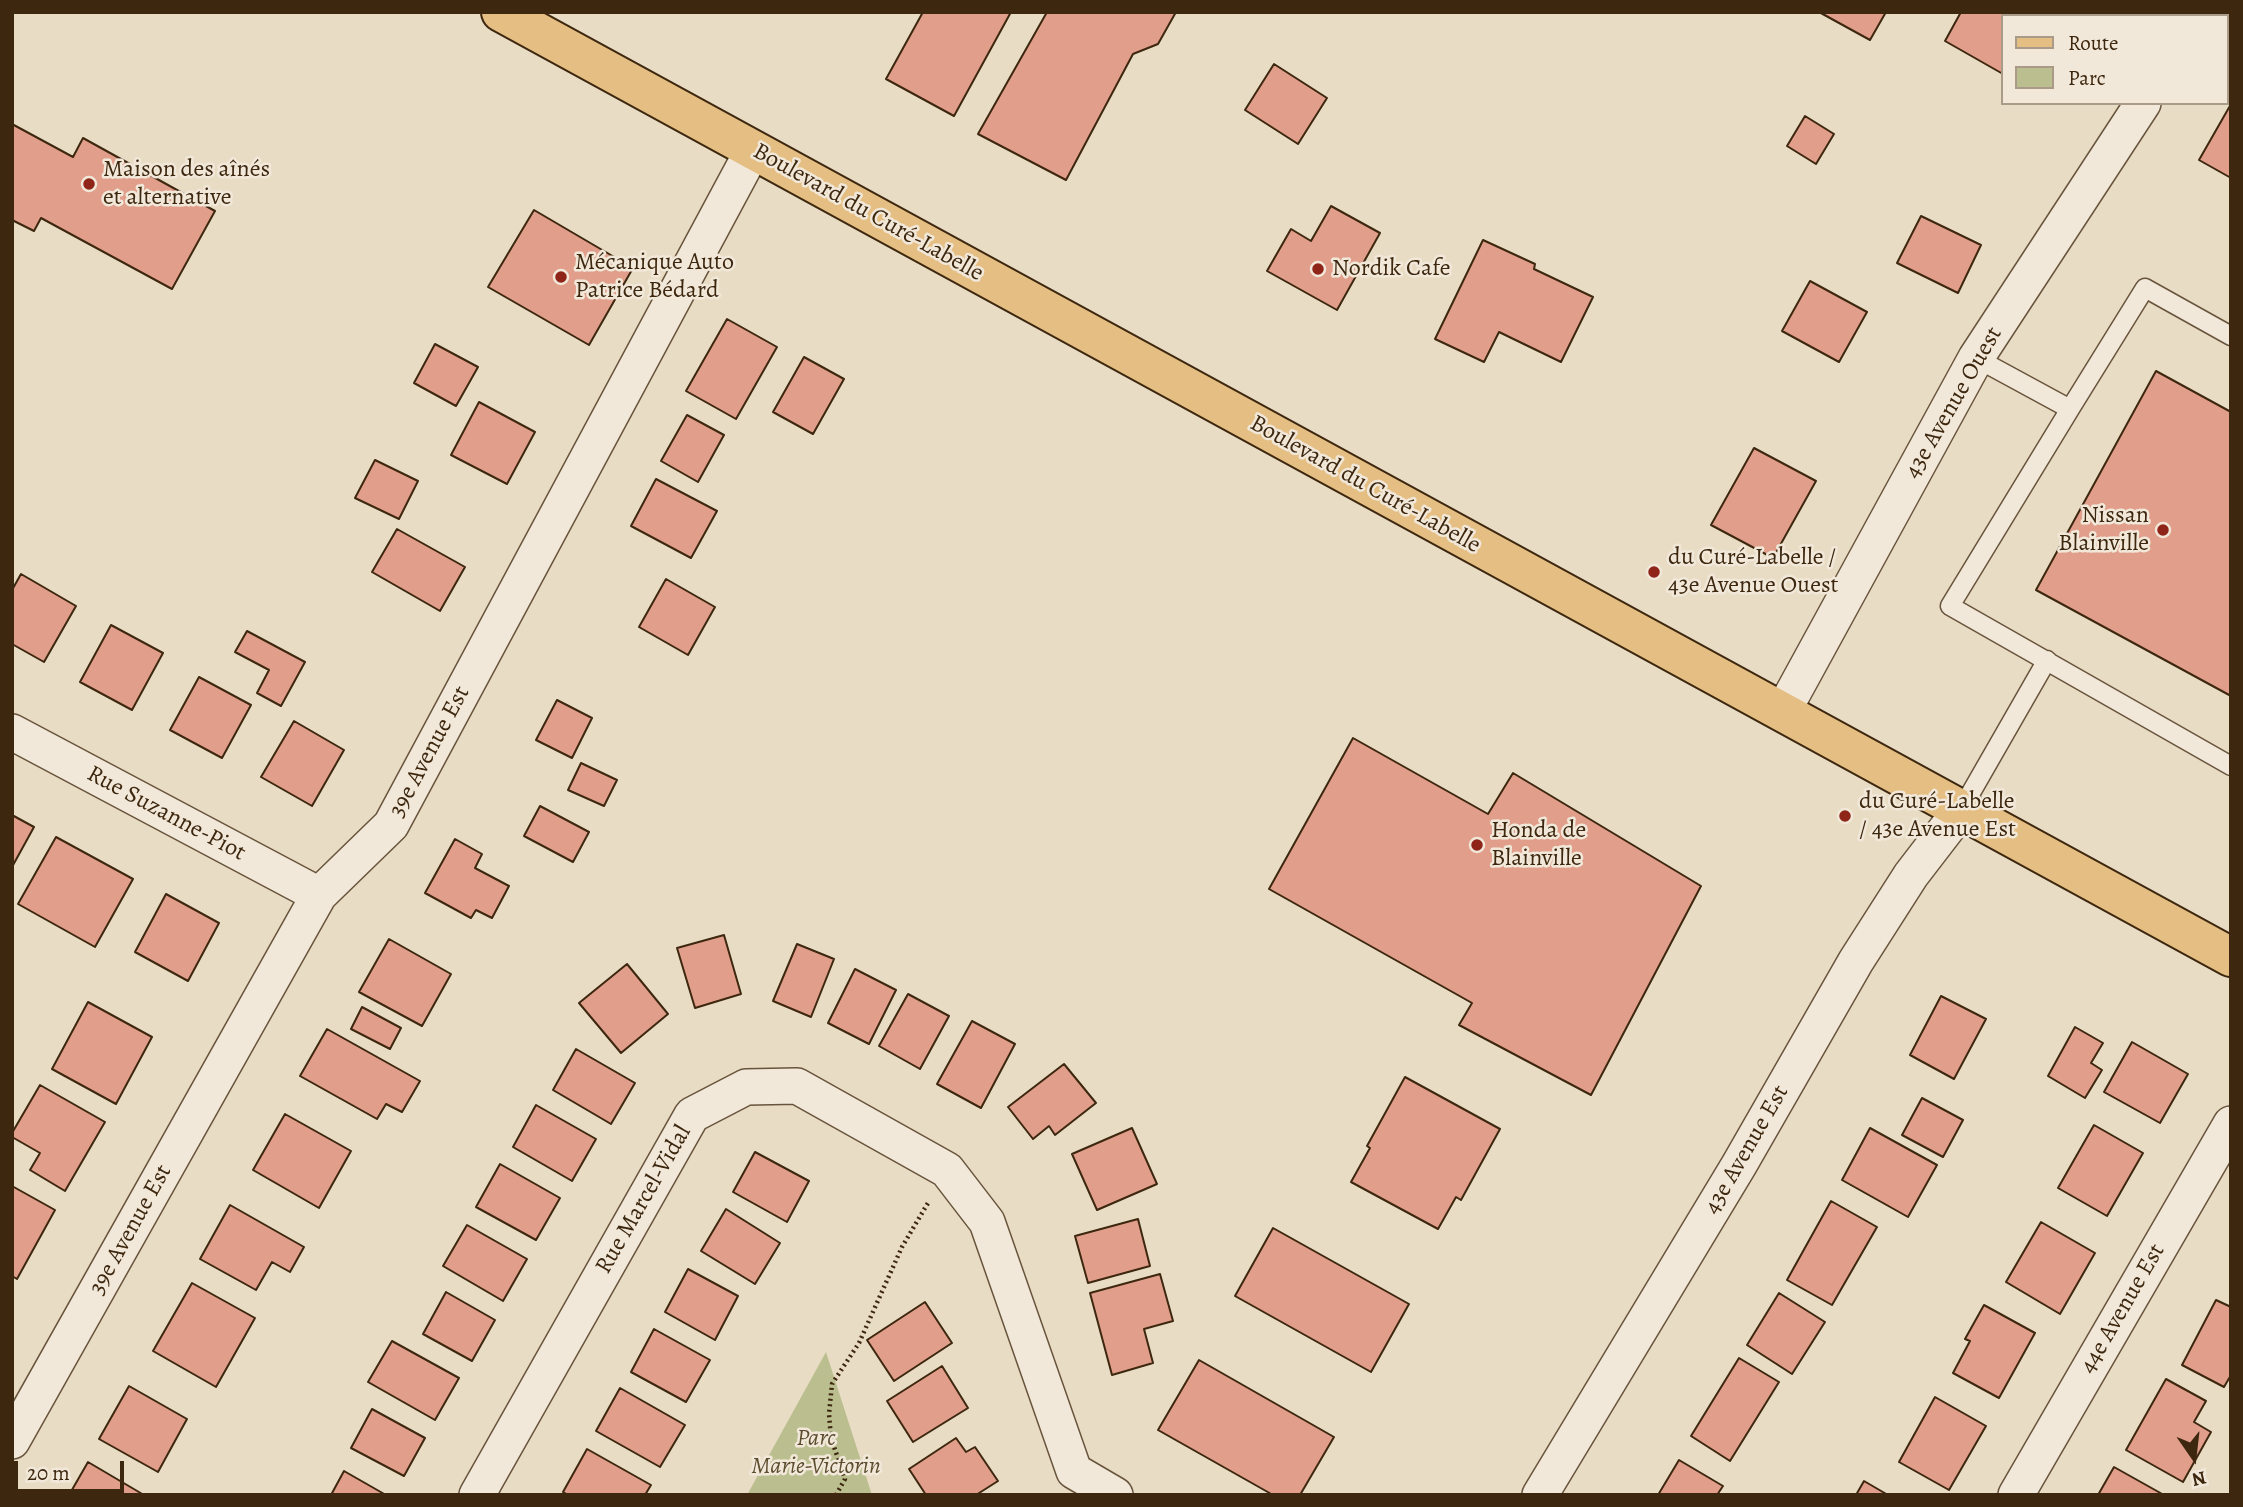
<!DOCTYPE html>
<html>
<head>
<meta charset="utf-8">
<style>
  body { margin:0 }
  #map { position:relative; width:2243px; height:1507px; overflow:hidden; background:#e9dcc4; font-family:Alegreya,serif }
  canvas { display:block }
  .frame { position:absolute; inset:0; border:14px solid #3d270f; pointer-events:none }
  .legend { position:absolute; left:2001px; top:14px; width:228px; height:91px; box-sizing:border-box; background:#f1e8d9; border:2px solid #a99b88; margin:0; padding:9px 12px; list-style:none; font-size:21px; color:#3d270f }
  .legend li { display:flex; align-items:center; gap:14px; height:35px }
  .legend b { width:35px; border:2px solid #a99b88 }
  .north { position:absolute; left:2159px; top:1423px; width:70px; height:70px; -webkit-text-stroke:5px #f1e8d9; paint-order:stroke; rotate:166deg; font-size:19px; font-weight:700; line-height:28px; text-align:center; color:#3d270f }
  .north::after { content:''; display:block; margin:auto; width:24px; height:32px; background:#3d270f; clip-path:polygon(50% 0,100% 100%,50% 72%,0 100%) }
  .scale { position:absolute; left:14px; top:1461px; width:110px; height:32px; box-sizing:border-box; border:4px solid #3d270f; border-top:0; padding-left:9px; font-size:21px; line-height:24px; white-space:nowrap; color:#3d270f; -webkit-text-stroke:5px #f1e8d9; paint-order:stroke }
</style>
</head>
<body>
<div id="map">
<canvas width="2243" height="1507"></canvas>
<div class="frame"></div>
<ul class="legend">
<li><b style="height:9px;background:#e4be82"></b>Route</li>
<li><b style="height:19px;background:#bbbf90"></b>Parc</li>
</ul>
<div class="north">N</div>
<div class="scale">20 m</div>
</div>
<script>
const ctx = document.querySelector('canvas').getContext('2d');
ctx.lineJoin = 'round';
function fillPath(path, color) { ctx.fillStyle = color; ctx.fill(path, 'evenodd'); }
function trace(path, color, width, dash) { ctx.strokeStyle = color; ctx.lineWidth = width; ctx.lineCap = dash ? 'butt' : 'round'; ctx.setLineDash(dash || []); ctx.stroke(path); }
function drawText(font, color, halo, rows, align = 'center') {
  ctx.font = font + ' Alegreya,serif'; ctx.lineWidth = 5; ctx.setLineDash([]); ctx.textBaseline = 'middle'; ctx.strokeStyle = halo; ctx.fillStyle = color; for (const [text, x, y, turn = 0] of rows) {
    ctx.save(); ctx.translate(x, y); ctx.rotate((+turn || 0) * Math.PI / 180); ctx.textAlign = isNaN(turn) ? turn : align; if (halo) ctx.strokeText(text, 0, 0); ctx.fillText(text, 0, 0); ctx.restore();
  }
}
fillPath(new Path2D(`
  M826 1352 872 1495H747Z`), '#bbbf90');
const building = new Path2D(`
  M923 12H1011L954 116 886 79Z
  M1047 12H1176L1158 44 1133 54 1066 180 978 134Z
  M1819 12H1886L1870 40Z
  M1961 12H2038L2044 16H2003V74L1945 41Z
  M1274 64 1327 98 1298 144 1245 110Z
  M2231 104V178L2199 160Z
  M1805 116 1834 134 1816 164 1787 146Z
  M12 124 73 157 83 138 215 211 172 289 41 218 34 231 12 220Z
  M1331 206 1380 233 1337 310 1267 271 1291 229 1311 241Z
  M534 210 633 268 589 345 488 287Z
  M1921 216 1981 245 1958 293 1897 263Z
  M1483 240 1535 264 1534 269 1593 297 1561 362 1499 332 1484 362 1435 339Z
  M1810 281 1867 312 1839 362 1782 331Z
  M727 319 777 347 736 419 686 391Z
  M435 344 478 367 456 406 414 383Z
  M804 357 844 379 813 434 773 412Z
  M2156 371 2231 412V696L2036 590Z
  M479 402 535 432 507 484 451 455Z
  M687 415 724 435 698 482 661 461Z
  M1754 448 1816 481 1773 558 1711 525Z
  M375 460 418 481 399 519 355 498Z
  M656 479 717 511 691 558 631 526Z
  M397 529 465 567 440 611 372 572Z
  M21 574 76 606 44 662 12 644V590Z
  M666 579 715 607 688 655 639 627Z
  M111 625 163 653 132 710 80 682Z
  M247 631 305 662 281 706 257 693 269 670 235 652Z
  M199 677 251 705 222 758 170 730Z
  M557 700 592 718 572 758 536 740Z
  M294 721 344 750 312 806 261 777Z
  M1353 738 1488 814 1513 773 1701 886 1591 1095 1459 1025 1472 1003 1269 889Z
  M581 763 617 780 604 806 568 790Z
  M540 806 589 832 573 862 524 836Z
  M12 815 34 827 12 867Z
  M56 837 133 879 95 947 18 904Z
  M455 839 482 854 475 868 509 886 492 918 476 910 471 918 425 893Z
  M166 894 219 923 188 981 135 952Z
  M724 935 741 994 695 1008 677 948Z
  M389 939 451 974 422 1026 359 992Z
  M797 944 834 959 811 1017 773 1001Z
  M627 964 668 1014 621 1053 579 1003Z
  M855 969 896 990 869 1044 828 1023Z
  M908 994 949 1016 920 1069 879 1046Z
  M1941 996 1986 1019 1954 1079 1910 1055Z
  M88 1002 152 1037 116 1104 52 1069Z
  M362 1007 401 1028 390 1049 351 1029Z
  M972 1021 1015 1044 981 1108 937 1084Z
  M2075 1027 2103 1043 2091 1063 2102 1070 2085 1098 2048 1076Z
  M327 1029 420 1081 402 1112 386 1104 377 1119 300 1076Z
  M2132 1042 2188 1074 2160 1123 2104 1092Z
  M576 1049 635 1083 611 1124 553 1090Z
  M1064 1064 1096 1103 1055 1135 1049 1126 1033 1139 1008 1107Z
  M1405 1077 1500 1129 1461 1200 1456 1197 1438 1229 1351 1182 1370 1148 1367 1146Z
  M40 1085 105 1122 65 1191 30 1170 40 1153 12 1137V1133Z
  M1922 1098 1963 1120 1943 1157 1902 1135Z
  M536 1105 596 1139 572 1181 513 1147Z
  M285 1114 351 1151 319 1208 253 1170Z
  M2094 1125 2143 1153 2107 1216 2058 1188Z
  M1132 1128 1157 1184 1097 1210 1072 1154Z
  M1870 1128 1937 1165 1908 1217 1842 1180Z
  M755 1152 809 1181 787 1222 733 1192Z
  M500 1164 560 1198 536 1240 476 1207Z
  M12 1186 55 1210 17 1279 12 1276Z
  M1831 1201 1877 1227 1832 1305 1787 1280Z
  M230 1205 304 1247 290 1272 272 1262 256 1290 200 1259Z
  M726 1209 780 1243 755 1284 701 1251Z
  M1138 1219 1150 1266 1088 1283 1075 1236Z
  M2041 1222 2095 1253 2060 1314 2006 1282Z
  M467 1225 527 1259 503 1301 443 1266Z
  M1273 1228 1409 1304 1371 1372 1235 1296Z
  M688 1269 738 1296 715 1340 665 1312Z
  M1160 1274 1173 1321 1144 1329 1153 1363 1112 1375 1090 1293Z
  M192 1283 255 1318 216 1387 153 1351Z
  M446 1292 495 1320 472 1361 423 1334Z
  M1779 1293 1825 1322 1792 1374 1747 1345Z
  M2216 1300 2231 1307V1375L2224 1387 2182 1365Z
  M925 1302 952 1343 894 1381 867 1340Z
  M1984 1305 2035 1333 1999 1398 1953 1373 1970 1341 1965 1339Z
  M654 1329 710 1360 686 1402 631 1372Z
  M392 1341 459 1378 435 1420 368 1382Z
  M1739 1358 1779 1382 1730 1461 1691 1436Z
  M1199 1360 1334 1437 1300 1495H1273L1158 1430Z
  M942 1366 968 1408 913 1442 887 1401Z
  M2166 1379 2206 1401 2194 1422 2211 1432 2183 1482 2126 1450Z
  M129 1386 187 1419 158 1472 99 1439Z
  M620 1388 685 1425 660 1467 596 1431Z
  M1935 1397 1986 1426 1949 1490 1899 1462Z
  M372 1409 425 1438 404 1476 351 1448Z
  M956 1438 966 1452 975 1447 998 1481 976 1495H926L909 1469Z
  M587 1449 651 1485 645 1495H568L563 1492Z
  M1679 1460 1723 1486 1717 1495H1658Z
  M88 1462 144 1495H69Z
  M2114 1467 2164 1495H2098Z
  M344 1471 386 1495H331Z
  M1864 1481 1888 1495H1856Z`);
fillPath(building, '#e09e8b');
trace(building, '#3d270f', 2);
const lane = new Path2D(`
  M1976 358 2070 409 1950 606 2231 766
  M2070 409 2145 288 2231 336
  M1961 810 2047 660`);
const street = new Path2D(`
  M2200 16 2203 12
  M1782 713 1976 358 2143 103
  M12 732 319 895
  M12 1441 319 895 391 825 753 150
  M477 1495 692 1115 746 1087 797 1086 947 1170 987 1222 1074 1471 1115 1495
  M1540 1495 1739 1165 1856 961 1911 875 1961 810
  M2016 1495 2231 1124`);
const primary = new Path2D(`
  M501 12 2231 957`);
trace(lane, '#68543c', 21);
trace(street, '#68543c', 38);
trace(primary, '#3d270f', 42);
trace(new Path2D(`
  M836 1495 845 1479 831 1438 829 1414 832 1384 859 1343 902 1247 928 1203`), '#3d270f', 4.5, [2, 3.5]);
trace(lane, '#f1e8d9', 18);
trace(street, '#f1e8d9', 35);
trace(primary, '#e4be82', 38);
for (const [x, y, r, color] of [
  [89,184,7,"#8f2418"],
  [1318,269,7,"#8f2418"],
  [561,277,7,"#8f2418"],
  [2163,530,7,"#8f2418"],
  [1654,572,7,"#8f2418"],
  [1845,816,7,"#8f2418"],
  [1477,845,7,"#8f2418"]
]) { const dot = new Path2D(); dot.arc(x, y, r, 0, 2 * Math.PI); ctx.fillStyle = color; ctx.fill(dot); trace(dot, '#f1e8d9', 2.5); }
drawText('24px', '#3d270f', '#f1e8d9', [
  ["Maison des aînés",103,170],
  ["et alternative",103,198],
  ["Mécanique Auto",575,263],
  ["Patrice Bédard",575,291],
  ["Nordik Cafe",1332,269],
  ["Nissan",2149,516,"right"],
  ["Blainville",2149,544,"right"],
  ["du Curé-Labelle /",1668,558],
  ["43e Avenue Ouest",1668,586],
  ["du Curé-Labelle",1859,802],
  ["/ 43e Avenue Est",1859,830],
  ["Honda de",1491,831],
  ["Blainville",1491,859]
], 'left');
drawText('24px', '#3d270f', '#f1e8d9', [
  ["Boulevard du Curé-Labelle",868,213,29],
  ["43e Avenue Ouest",1954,403,-60],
  ["Boulevard du Curé-Labelle",1365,485,29],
  ["39e Avenue Est",430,752,-62],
  ["Rue Suzanne-Piot",166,814,28],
  ["43e Avenue Est",1747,1150,-60],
  ["Rue Marcel-Vidal",644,1200,-60],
  ["39e Avenue Est",131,1230,-61],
  ["44e Avenue Est",2123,1309,-60]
]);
drawText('italic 24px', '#5c4d2f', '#f1e8d9', [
  ["Parc",816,1439],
  ["Marie-Victorin",816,1467]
]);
</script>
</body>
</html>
